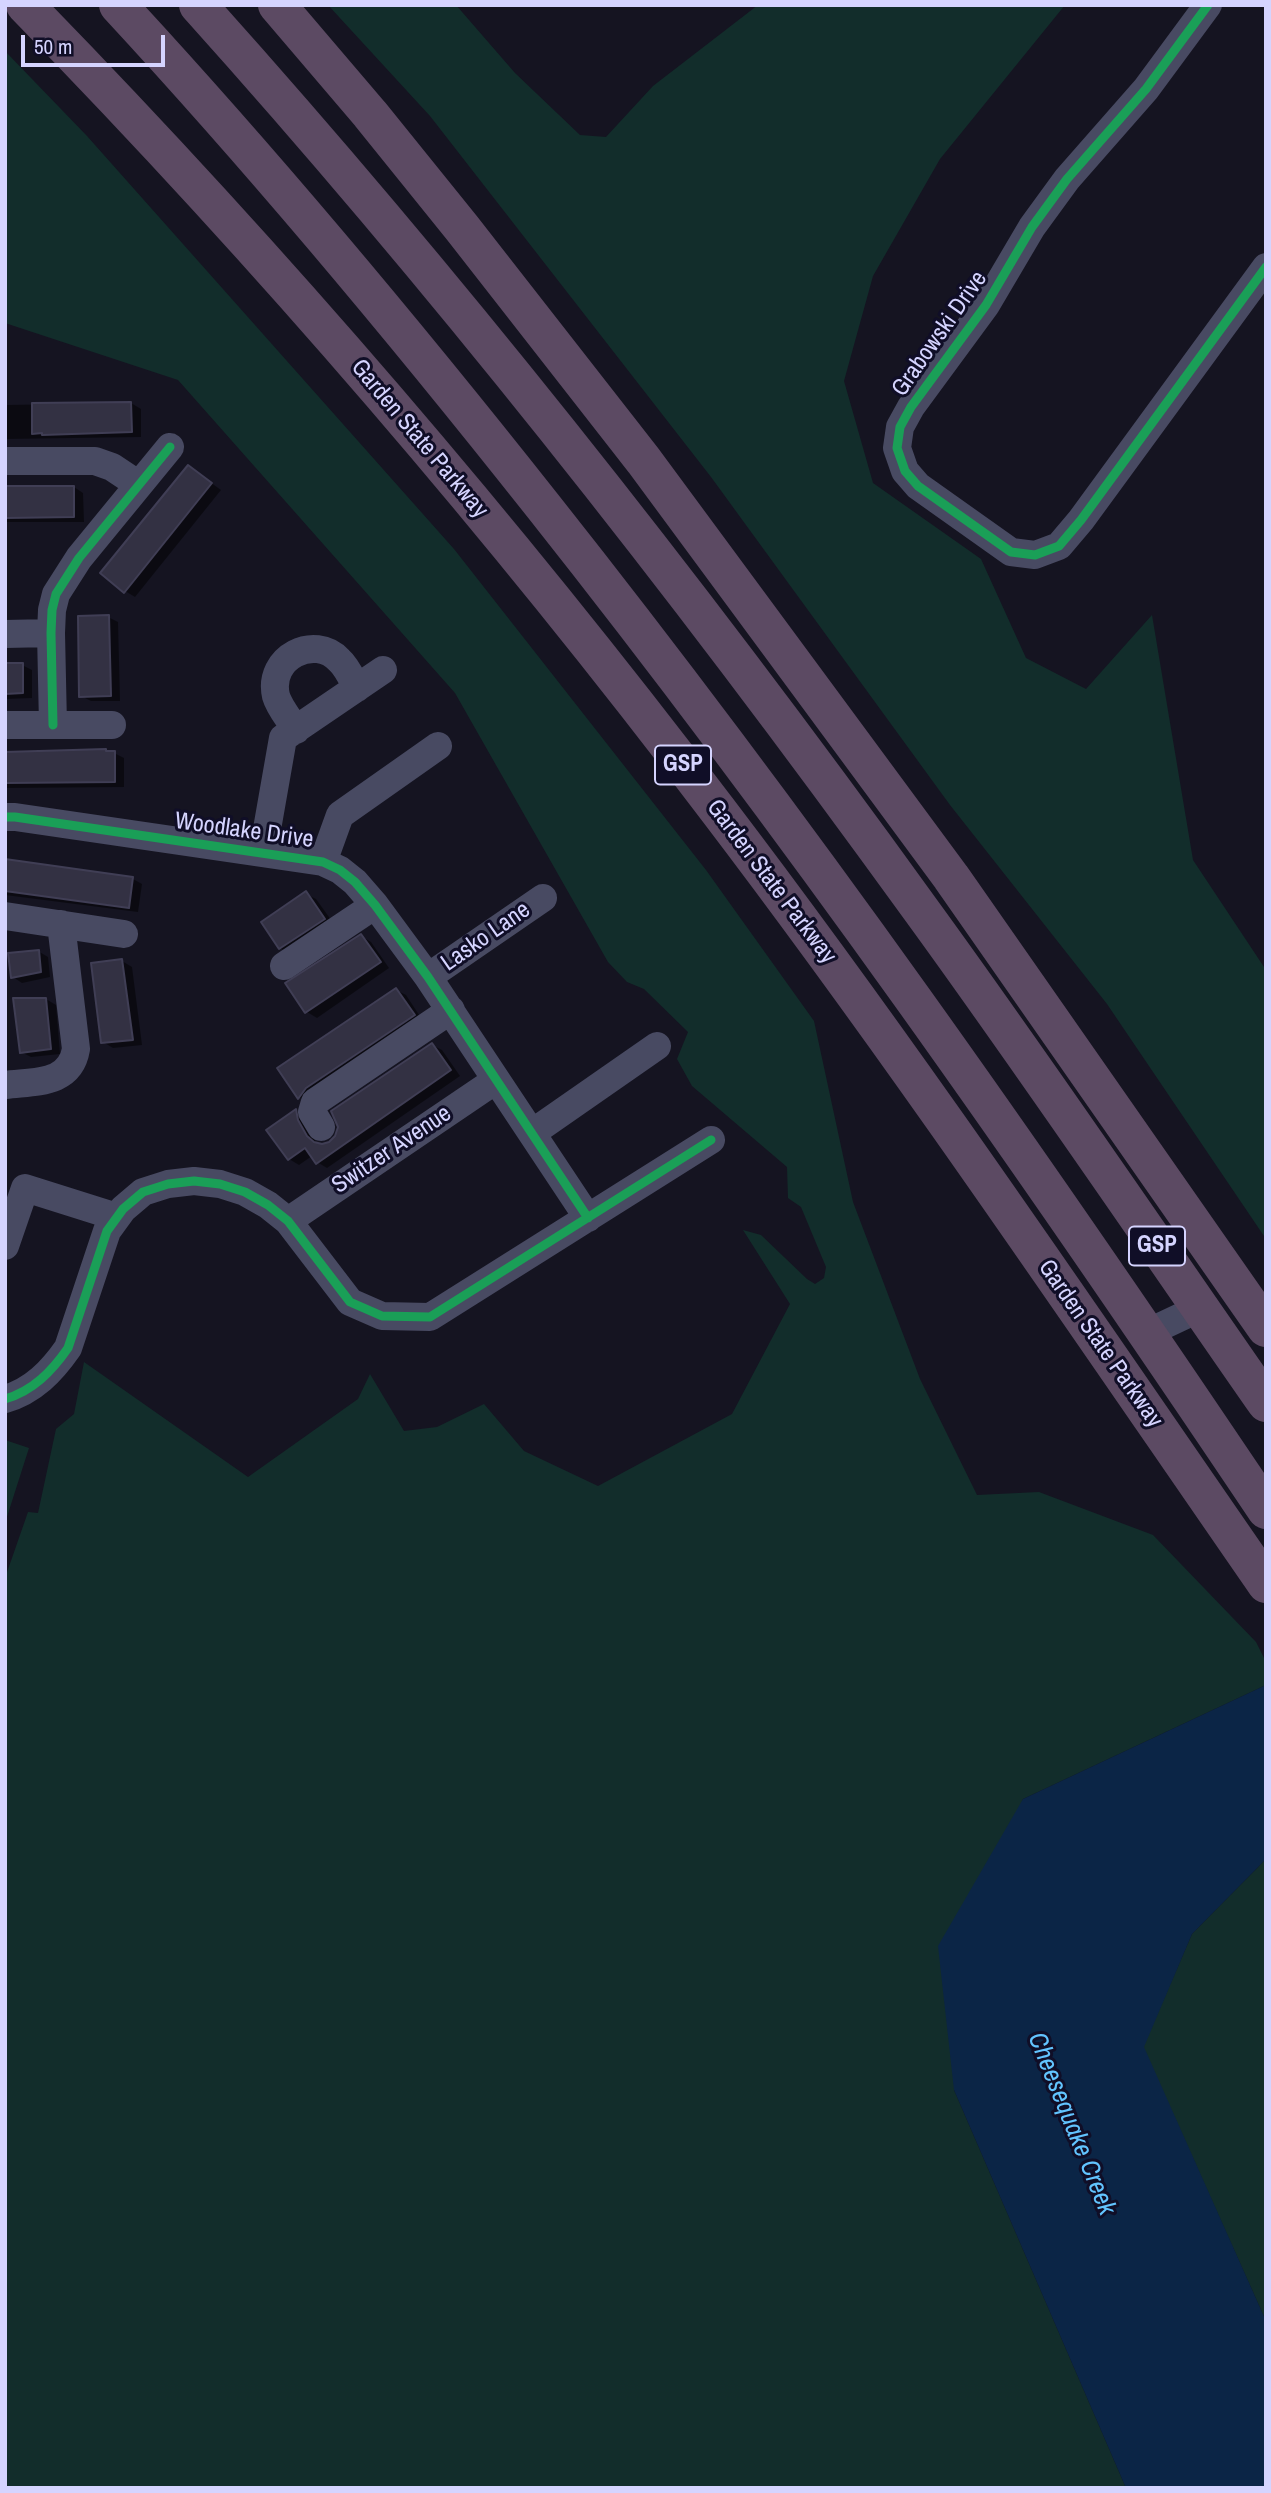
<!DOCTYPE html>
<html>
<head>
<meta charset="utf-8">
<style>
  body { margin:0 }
  #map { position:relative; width:1271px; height:2493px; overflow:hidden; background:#151421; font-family:"Archivo Narrow",sans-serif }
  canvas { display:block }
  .frame { position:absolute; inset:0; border:7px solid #d5d4ff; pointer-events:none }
  .scale { position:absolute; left:21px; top:35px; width:144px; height:32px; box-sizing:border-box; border:4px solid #d5d4ff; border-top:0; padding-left:9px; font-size:21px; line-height:24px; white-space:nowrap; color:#d5d4ff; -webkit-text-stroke:5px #100e27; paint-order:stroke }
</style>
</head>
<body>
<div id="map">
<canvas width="1271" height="2493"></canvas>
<div class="frame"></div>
<div class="scale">50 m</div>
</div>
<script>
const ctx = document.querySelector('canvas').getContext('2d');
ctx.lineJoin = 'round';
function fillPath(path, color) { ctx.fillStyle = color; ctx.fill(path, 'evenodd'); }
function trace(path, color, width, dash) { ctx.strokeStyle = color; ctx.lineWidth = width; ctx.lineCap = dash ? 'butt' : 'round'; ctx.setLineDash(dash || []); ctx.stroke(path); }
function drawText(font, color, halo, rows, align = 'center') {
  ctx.font = font + ' "Archivo Narrow",sans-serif'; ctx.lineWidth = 6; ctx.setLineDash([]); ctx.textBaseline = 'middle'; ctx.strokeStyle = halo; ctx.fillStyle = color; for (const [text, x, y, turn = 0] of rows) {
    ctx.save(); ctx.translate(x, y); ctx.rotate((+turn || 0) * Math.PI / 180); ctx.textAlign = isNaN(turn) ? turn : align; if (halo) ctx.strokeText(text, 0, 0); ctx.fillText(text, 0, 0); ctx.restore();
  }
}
fillPath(new Path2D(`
  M328 5H456L515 73 580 135 606 137 653 86 758 5H1065L940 159 873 276 844 381 873 483 981 559 1026 658 1086 689 1152 615 1193 860 1266 970V1239L1107 1004 950 805 711 477 430 116Z
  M5 51 87 136 454 549 706 870 814 1021 853 1202 920 1379 977 1495 1039 1492 1153 1535 1256 1642 1266 1662V1685L1023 1799 954 2090 1126 2488H5V1578L28 1512 38 1513 56 1429 74 1414 84 1362 248 1477 358 1399 370 1374 404 1431 437 1427 484 1404 524 1451 598 1486 732 1414 790 1304 743 1230 761 1235 807 1279 815 1284 824 1278 826 1267 801 1207 788 1198 787 1167 692 1086 677 1059 688 1032 644 989 627 982 608 962 455 693 178 380 5 323Z
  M5 1440 29 1448 5 1523Z
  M1266 1859V2321L1143 2047 1192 1934Z`), '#122d2b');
fillPath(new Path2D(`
  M1266 1685V1859L1192 1934 1144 2047 1266 2321V2488H1126L954 2090 938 1946 1023 1799Z`), '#0b2546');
fillPath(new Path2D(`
  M131 403 141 409V437L5 439V405Z
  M189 467 221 490 135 597 125 591Z
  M74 487 83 493 84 522H5V488Z
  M108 617 118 622 120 701H91L81 696Z
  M5 665H22L32 670V698L5 699Z
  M5 753H114L124 758V787L5 788Z
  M5 861 133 879 142 884 138 912 5 895Z
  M306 894 316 899 334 924 290 954 280 948Z
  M361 936 371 942 389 968 317 1018 307 1012 287 984Z
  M38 951 48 957 50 977 22 983 13 977Z
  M122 961 132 967 142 1045 113 1048 103 1042Z
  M396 990 406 995 423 1021 309 1103 300 1098 280 1069Z
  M46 999 56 1005 60 1054 31 1057 21 1052Z
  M432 1045 442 1050 460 1076 327 1168 317 1162 312 1156 299 1165 289 1159 296 1111 305 1117 307 1127 317 1144 322 1145 330 1143Z`), '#0007');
const building = new Path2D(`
  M131 402 132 432 42 435V433L32 434V403Z
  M188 465 212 483 124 593 100 573Z
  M5 486H74V517L5 518Z
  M109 615 111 696 79 697 78 616Z
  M5 663H23V693L5 694Z
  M106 749V751H115V782L5 783V752Z
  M5 859 133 877 129 908 5 891Z
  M306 891 325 919 279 949 261 922Z
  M361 934 381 962 305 1013 285 983Z
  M39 950 41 972 11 978 8 953Z
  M122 959 133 1040 101 1043 91 963Z
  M396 988 415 1015 306 1088 298 1099 277 1068Z
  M13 998H46L51 1049 20 1053Z
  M432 1043 451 1070 316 1164 305 1148 288 1160 266 1130 296 1109 298 1120 307 1136 314 1142 322 1144 329 1142 335 1136 338 1127 331 1111Z`);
fillPath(building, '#333143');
trace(building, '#403e55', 2);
trace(new Path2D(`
  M1208 5 1146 89 1067 179 1032 227 986 305 911 407 900 427 897 448 905 471 918 486 1011 552 1035 555 1059 546 1081 520 1266 267
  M5 461H95L112 467 139 485
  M5 634 51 633
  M5 725H112
  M53 725 51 633 52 610 56 594 79 558 170 447
  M296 730C290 720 279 707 276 696 267 657 315 634 339 660 347 667 352 679 357 688
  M5 817H15L323 862 340 870 355 882 375 905 428 977 588 1218
  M263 852 283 738 383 670
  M323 862 340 815 438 746
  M5 916 124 934
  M284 966 375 905
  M428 977 543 898
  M5 1085C35 1081 70 1085 76 1049L61 924
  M321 1127 312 1112 315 1102 451 1010
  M532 1133 657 1046
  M288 1221 496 1080
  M5 1246 25 1188 117 1217
  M1147 1333 1200 1308
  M5 1399C33 1391 52 1371 68 1348L107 1231 123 1209 143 1192 168 1184 194 1181 220 1184 245 1192 268 1205 288 1221 350 1302 382 1316 430 1317 711 1140`), '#484a62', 28);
trace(new Path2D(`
  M25 5C272 258 503 527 717 809 909 1061 1086 1324 1266 1584
  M118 5C267 166 407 334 543 506 799 829 1036 1167 1266 1510
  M198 5C456 292 695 597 921 910 1039 1072 1151 1238 1266 1403
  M277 5 370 114 462 228 644 461 951 877 1266 1328`), '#5c4a63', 38);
trace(new Path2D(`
  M1208 5 1146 89 1067 179 1032 227 986 305 911 407 900 427 897 448 905 471 918 486 1011 552 1035 555 1059 546 1081 520 1266 267
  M53 725 51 633 52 610 56 594 79 558 170 447
  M5 817H15L323 862 340 870 355 882 375 905 428 977 588 1218
  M5 1399C33 1391 52 1371 68 1348L107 1231 123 1209 143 1192 168 1184 194 1181 220 1184 245 1192 268 1205 288 1221 350 1302 382 1316 430 1317 711 1140`), '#1a9f57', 9);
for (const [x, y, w] of [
  [683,765,56],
  [1157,1246,56]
]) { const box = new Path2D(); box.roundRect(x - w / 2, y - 19.5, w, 39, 5); ctx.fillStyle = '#100e27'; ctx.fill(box); trace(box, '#d5d4ff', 2); }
drawText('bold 23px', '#d5d4ff', null, [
  ["GSP",683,765],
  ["GSP",1157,1246]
]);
drawText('24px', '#d5d4ff', '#100e27', [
  ["Grabowski Drive",940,334,-55],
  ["Garden State Parkway",419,439,50],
  ["Woodlake Drive",244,831,8],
  ["Garden State Parkway",771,882,53],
  ["Lasko Lane",486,937,-35],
  ["Switzer Avenue",392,1150,-34],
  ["Garden State Parkway",1100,1344,55]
]);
drawText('italic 26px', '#62c4ff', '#100e27', [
  ["Cheesequake Creek",1071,2124,68]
]);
</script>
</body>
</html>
